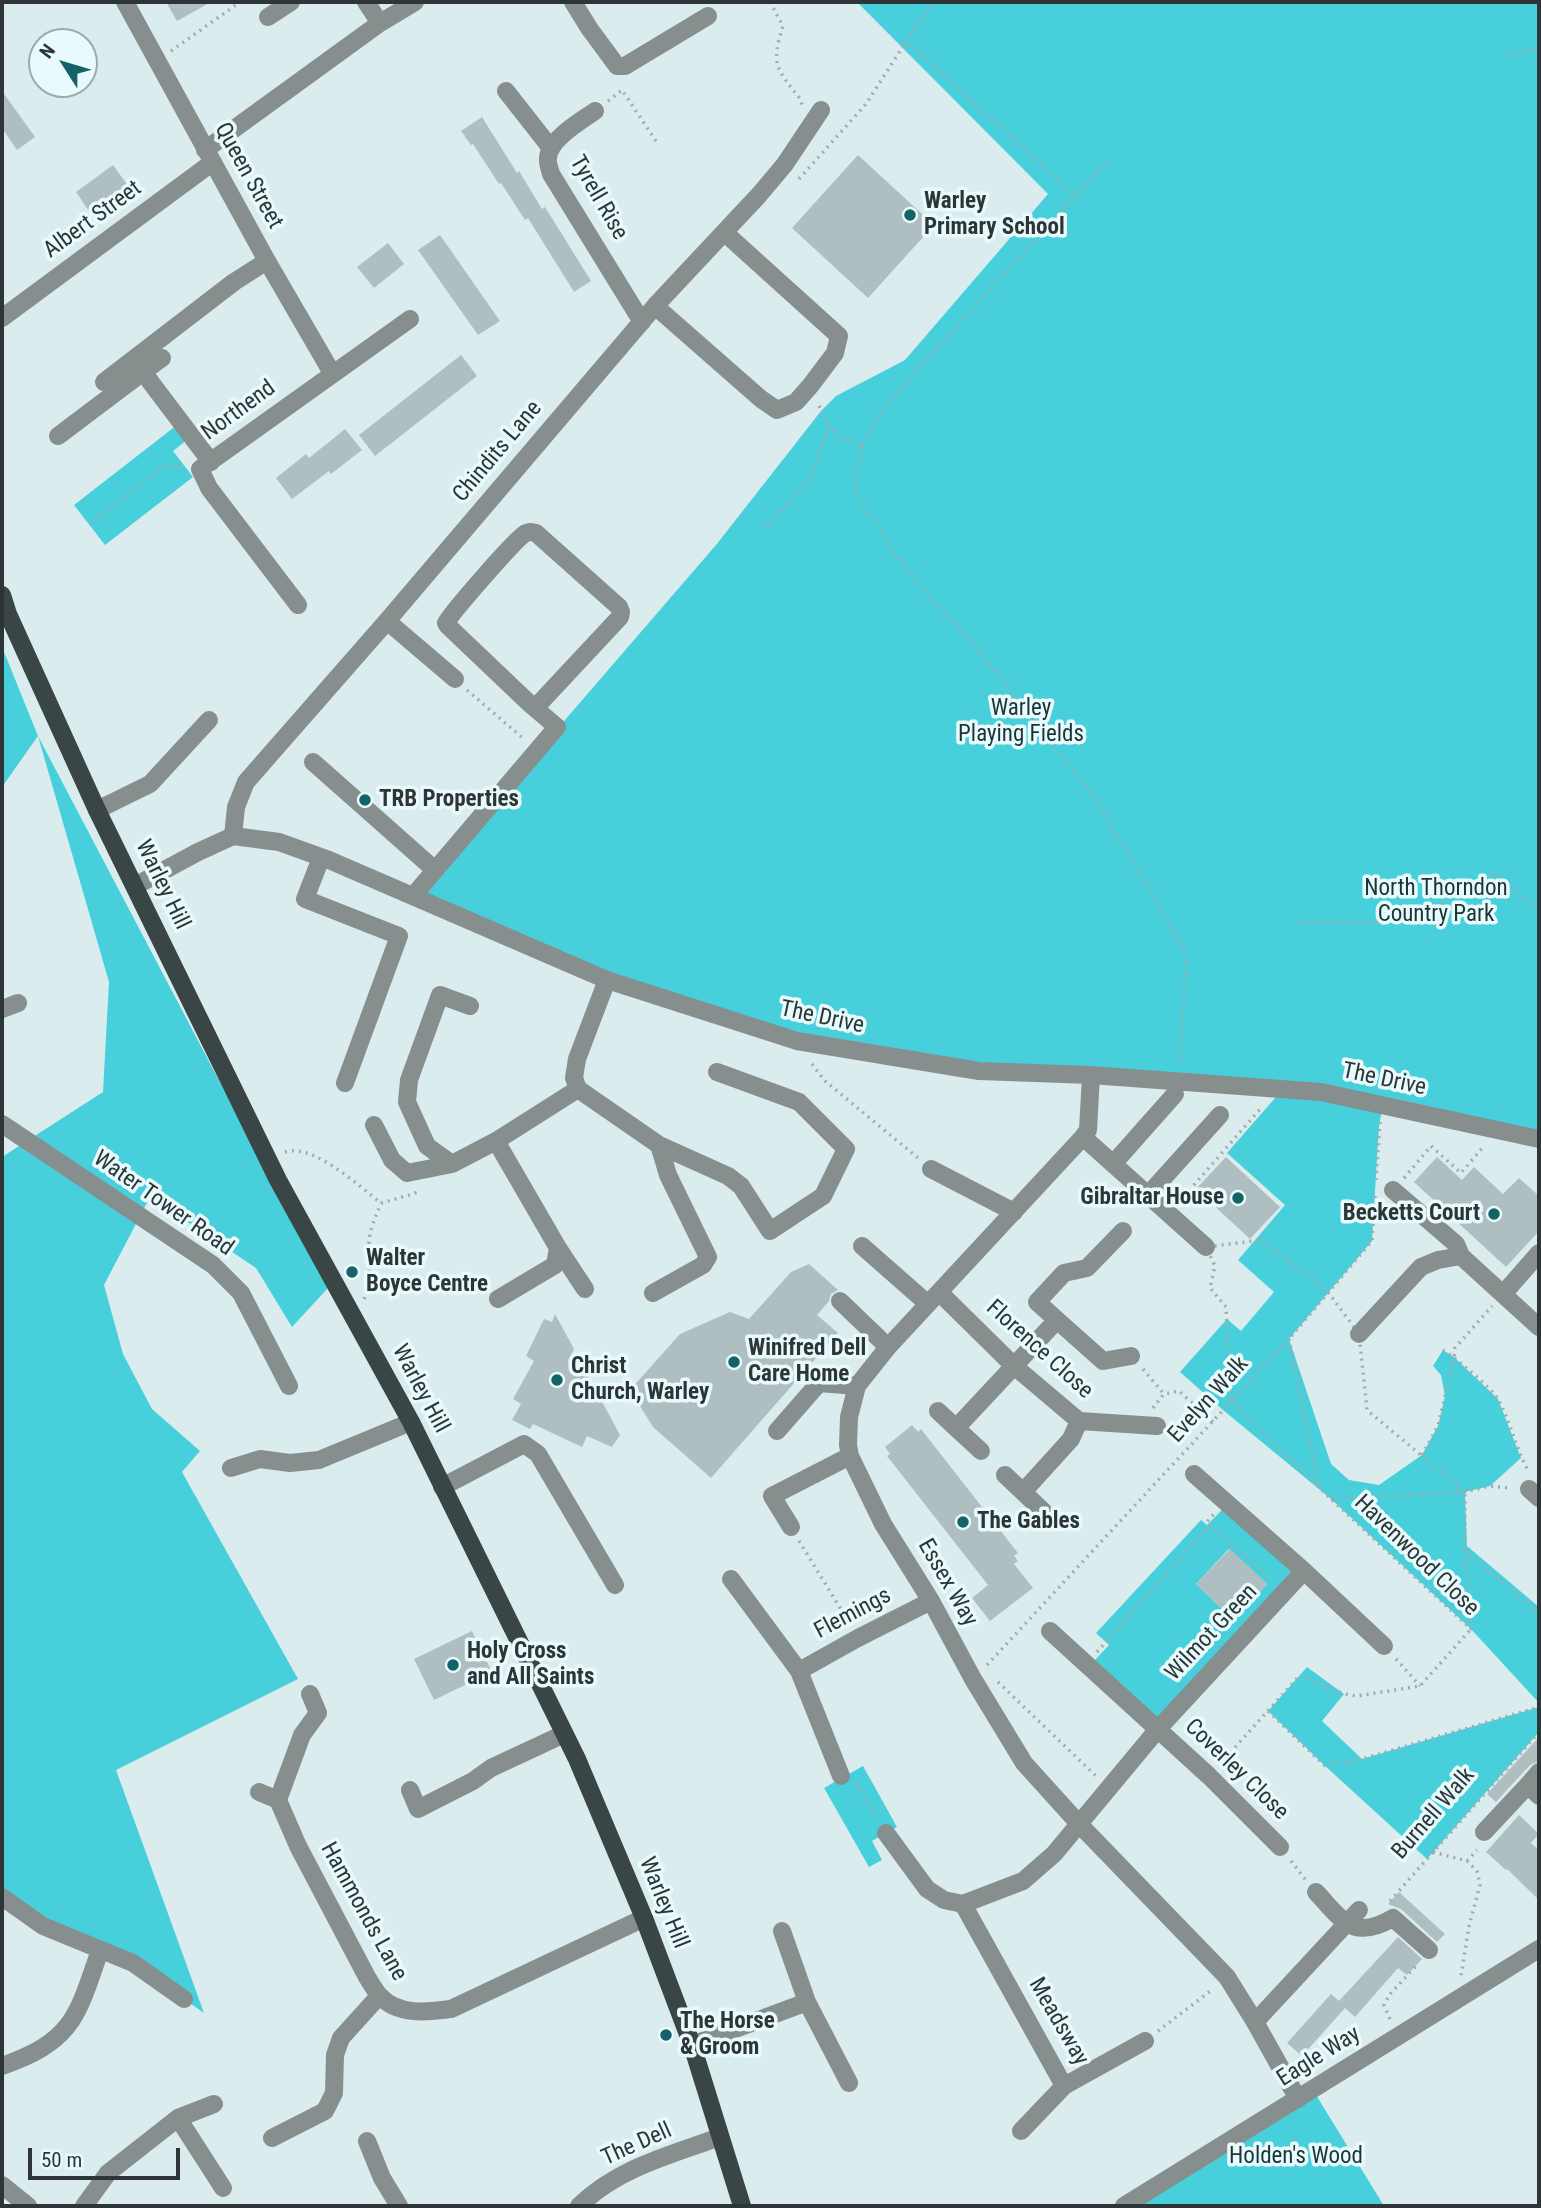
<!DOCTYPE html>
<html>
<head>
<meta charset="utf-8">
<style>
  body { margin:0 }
  #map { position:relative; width:1541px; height:2208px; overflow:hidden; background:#dbecee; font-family:"Roboto Condensed",sans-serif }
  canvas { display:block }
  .frame { position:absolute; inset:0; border:4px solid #2e3536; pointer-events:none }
  .north { position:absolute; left:28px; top:28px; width:70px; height:70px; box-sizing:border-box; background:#e8fafb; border:2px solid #9eabac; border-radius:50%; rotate:307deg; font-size:19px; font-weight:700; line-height:28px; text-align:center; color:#2e3536 }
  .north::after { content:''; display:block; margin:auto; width:24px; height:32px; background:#146369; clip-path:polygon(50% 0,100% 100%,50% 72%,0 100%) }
  .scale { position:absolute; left:28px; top:2148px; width:152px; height:32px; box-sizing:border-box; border:4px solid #2e3536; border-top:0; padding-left:9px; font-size:21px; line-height:24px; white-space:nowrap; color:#2e3536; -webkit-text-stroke:5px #e8fafb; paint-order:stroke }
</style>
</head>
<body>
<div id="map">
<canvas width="1541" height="2208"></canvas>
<div class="frame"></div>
<div class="north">N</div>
<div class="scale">50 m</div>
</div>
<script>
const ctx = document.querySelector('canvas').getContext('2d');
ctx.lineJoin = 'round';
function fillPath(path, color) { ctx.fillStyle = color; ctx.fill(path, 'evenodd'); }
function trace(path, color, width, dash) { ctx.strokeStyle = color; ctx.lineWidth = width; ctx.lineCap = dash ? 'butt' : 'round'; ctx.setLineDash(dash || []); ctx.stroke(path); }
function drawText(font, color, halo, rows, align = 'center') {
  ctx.font = font + ' "Roboto Condensed",sans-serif'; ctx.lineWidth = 7; ctx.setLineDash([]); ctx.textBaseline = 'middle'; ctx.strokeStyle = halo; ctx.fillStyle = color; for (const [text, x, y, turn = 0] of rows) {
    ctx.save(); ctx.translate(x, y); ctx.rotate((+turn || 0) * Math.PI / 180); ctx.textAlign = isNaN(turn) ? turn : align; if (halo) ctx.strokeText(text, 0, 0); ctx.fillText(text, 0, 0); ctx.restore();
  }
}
fillPath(new Path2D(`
  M859 2H1539V1131L1383 1104 1379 1126 1372 1241 1289 1339 1331 1464 1349 1480 1379 1485 1422 1455 1438 1426 1445 1396 1441 1375 1433 1366 1443 1350 1454 1357 1498 1399 1521 1458 1490 1486 1465 1492 1467 1546 1539 1607V1703L1471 1629 1331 1499 1223 1410 1180 1372 1227 1319 1241 1331 1274 1292 1238 1260 1285 1205 1227 1153 1283 1089 1091 1075 797 1041 606 980 413 896 716 545 821 411 836 396 905 360 1048 194 858 3Z
  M177 425 188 439 173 451 193 477 105 545 74 505Z
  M2 647 38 736 328 1288 292 1327 256 1268 150 1197 104 1285 123 1354 152 1409 200 1451 182 1472 298 1679 116 1770 204 2013 184 1999 2 1897V1231L3 1229 2 1157 103 1092 109 982 38 736 2 787Z
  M1223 1509 1295 1569 1157 1718 1095 1660 1109 1645 1096 1633 1201 1520 1207 1525ZM1229 1549 1267 1584 1234 1620 1196 1584Z
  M1307 1667 1344 1694 1322 1721 1362 1759 1539 1707V1732L1427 1859 1324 1765 1268 1711Z
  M863 1766 897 1827 872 1841 882 1860 869 1867 824 1788Z
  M1313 2090 1384 2206H1124Z`), '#47d0db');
fillPath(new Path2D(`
  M166 2H211L177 21Z
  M2 91 35 137 17 150 2 128Z
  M482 117 517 173 519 171 542 209 545 207 591 281 574 292 528 218 525 220 501 183 499 184 473 144 471 145 461 131Z
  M858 155 934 225 868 298 792 228Z
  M113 165 129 187 91 214 76 192Z
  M440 235 500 321 478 335 418 250Z
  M388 243 404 264 374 288 357 267Z
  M461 355 477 376 375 456 359 435Z
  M345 429 362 450 331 474 329 471 292 499 276 478 306 454 309 458Z
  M1226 1157 1280 1207 1250 1239 1196 1189Z
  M1437 1157 1462 1180 1474 1167 1503 1194 1519 1178 1539 1196V1231L1506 1267 1414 1182Z
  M809 1264 838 1290 831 1294 829 1301 817 1315 838 1333 711 1478 653 1427 630 1390 680 1334 730 1312 749 1319 791 1272Z
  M555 1314 574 1349 568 1361 585 1370 620 1435 612 1447 587 1436 582 1447 533 1424 530 1429 512 1420 521 1404 513 1399 534 1361 526 1356 544 1319 552 1322Z
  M912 1425 918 1432 921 1429 1018 1553 1014 1556 1018 1561 1014 1564 1033 1588 990 1621 972 1598 988 1585 887 1456 890 1454 885 1447Z
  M1230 1549 1267 1584 1234 1620 1196 1584Z
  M472 1631 492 1672 434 1700 414 1659Z
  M1539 1737V1761L1530 1765 1496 1802 1487 1794Z
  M1519 1815 1539 1834 1531 1843 1539 1850V1900L1507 1869 1506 1870 1486 1852Z
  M1399 1892 1445 1934 1437 1942 1401 1909 1388 1904Z
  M1398 1937 1422 1959 1407 1975 1398 1968 1355 2017 1345 2008 1302 2056 1287 2043 1331 1994 1339 2001Z`), '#afbfc1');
trace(new Path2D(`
  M770 2 783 26C770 66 777 69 801 100L802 106
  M906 41 1074 194
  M171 51 240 2
  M1507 55 1539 49
  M608 101 622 90 658 144
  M799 179 866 104 914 29 934 2
  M819 406 829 425 839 437 862 445 854 490 869 515 879 526 892 550 922 588 974 645 1089 790 1154 897 1187 956 1179 1064
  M862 445 879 416 893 397 1109 159
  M92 522 167 465 184 467
  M767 528 812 476 829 425
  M467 690 525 740
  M1299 922H1363L1395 921 1420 916 1462 889 1495 872 1539 911
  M812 1064 825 1081 918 1158
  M285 1152C313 1143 359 1186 381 1203L413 1194 419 1191
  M1404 1178 1431 1146 1461 1173 1484 1146
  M1376 1180 1380 1122
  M1180 1201 1262 1107
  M1262 1240 1328 1292 1359 1334 1367 1410 1465 1492V1550L1471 1629 1331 1499 1231 1401 1226 1307 1210 1288 1215 1266 1206 1247Z
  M364 1299C373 1278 367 1263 369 1242 370 1228 376 1216 381 1203
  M1289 1339 1319 1485
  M1443 1350C1456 1358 1492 1388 1499 1401 1511 1424 1516 1449 1529 1472
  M1143 1369 1164 1394
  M1153 1408 1164 1394 1179 1391 1213 1422
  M1422 1455 1438 1426 1454 1357 1455 1348 1492 1306
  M1331 1499 1465 1492 1490 1486 1511 1488
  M1210 1525 1271 1580
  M799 1541 850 1624
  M1465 1550 1539 1614
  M1097 1652 1210 1525 1207 1522 1214 1514
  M1396 1659 1420 1686
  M987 1665 1289 1339 1372 1241 1375 1195
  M998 1682 1096 1776
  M1268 1711 1324 1765 1362 1759 1539 1707
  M1221 1763 1300 1675 1344 1694 1357 1696 1420 1686 1471 1629
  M857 1783 878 1819
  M1433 1852 1467 1861 1477 1871 1480 1885 1469 1926 1461 1976
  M1291 1861 1306 1880
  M1467 1861 1477 1850
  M1390 1901 1539 1732
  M1390 2019 1384 2005 1390 1994 1418 1964
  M1158 2031 1213 1989`), '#9eacae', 3.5, [2, 5]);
trace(new Path2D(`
  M125 2 267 261 332 373
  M366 2 380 23
  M573 2 589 28 617 66H625L708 16
  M268 17 291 2
  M506 91 550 147
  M595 111C581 121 549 139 548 158 547 163 550 169 551 174L642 322
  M205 150 380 23 415 2
  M655 306 761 399 777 410 796 402 811 385 835 353 839 336 725 233
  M2 318 213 162
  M143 372 162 358
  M104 382 234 282 267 261
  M58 436 143 372 211 462
  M298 605 209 488 200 469 410 319
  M387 621 455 679
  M313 762 435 870
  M97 810 150 784 209 720
  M233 836 236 807 246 782 387 621 655 306 759 195 785 164 821 110
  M321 858 305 899 399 936 345 1083
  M135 886 198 852 233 836 279 842 329 860 607 980 797 1041 979 1071 1091 1075 1321 1092 1539 1139
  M413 896 557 727 530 704 448 626 446 623C452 612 517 537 526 533 531 531 531 532 536 533L619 607 621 612 620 617 535 708
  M470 1006 440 995 409 1080 407 1102 427 1146 452 1164 496 1141 578 1089 574 1078 577 1059 607 980
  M2 1009 18 1003
  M1091 1075 1088 1130 1083 1137 888 1347 857 1386 849 1417 848 1445 850 1456 883 1524 931 1601 973 1679 1024 1763 1080 1825 1227 1977 1255 2022 1298 2099
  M578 1089 659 1145 728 1176 741 1186 770 1231 823 1196 846 1149 799 1102 717 1072
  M2 1124 213 1265 241 1293 289 1386
  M374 1125 392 1160 407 1173 452 1164
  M1083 1137 1206 1247
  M496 1141 558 1248 555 1265 498 1299
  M1113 1164 1175 1094
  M931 1169 1014 1212
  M1393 1190 1456 1244 1461 1256
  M1148 1195 1220 1115
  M862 1246 928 1304
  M558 1248 585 1289
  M939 1292 1014 1366 1079 1421 1157 1426
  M653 1293 703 1265 708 1257 668 1175 659 1145
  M1504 1293 1539 1253
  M840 1301 888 1347
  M1057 1320 1103 1361 1131 1356
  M1359 1334 1421 1267 1438 1260 1461 1256 1539 1327
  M938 1411 956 1428 1057 1320 1037 1302 1064 1273 1087 1268 1123 1231
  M956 1428 981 1451
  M777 1431 819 1383 857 1386
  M231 1468 260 1459 290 1463 319 1460 411 1422
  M1194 1474 1304 1571
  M1005 1475 1023 1492 1071 1439 1079 1421
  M442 1487 524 1444 538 1454 615 1585
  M1529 1489 1539 1498
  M1023 1492 1043 1511
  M791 1527 772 1496 850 1456
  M731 1579 799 1671 841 1776
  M1050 1631 1209 1776 1280 1847
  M799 1671 858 1638 931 1601
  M1539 1772 1528 1785 1539 1796
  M410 1790 418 1809 473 1781 491 1768 564 1734
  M259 1792 278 1800 298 1846 367 1977C371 1983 375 1991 380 1996 398 2016 428 2012 451 2009L644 1918
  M278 1800 302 1735 318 1713 310 1694
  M1484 1832 1528 1785
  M886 1833 927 1889 944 1900 963 1904
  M1316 1892C1343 1921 1353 1941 1393 1918L1429 1950
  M2 1897 43 1926 133 1963 184 1999
  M782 1931 807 2002
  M1255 2022 1359 1910
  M1145 2041 1064 2086 963 1904 1023 1881 1054 1854 1158 1729 1304 1571 1384 1646
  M692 2045 807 2002 849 2083
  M2 2066C73 2041 77 2017 100 1950
  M178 2118 223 2188
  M1021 2131 1064 2086
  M272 2138 325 2111 334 2093 335 2055 341 2038 379 1996
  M367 2141 382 2178 399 2206
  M2 2185 28 2206
  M84 2206 108 2173 178 2118 214 2104
  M579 2206C618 2168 670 2155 720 2137
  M1124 2206 1539 1949`), '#878e8e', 18);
trace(new Path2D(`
  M2 595 8 614 97 810 278 1180 411 1422 577 1759 644 1918 692 2045 742 2206`), '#3a4546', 18);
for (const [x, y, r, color] of [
  [910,215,7,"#146369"],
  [365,800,7,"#146369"],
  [1238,1198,7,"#146369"],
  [1494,1214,7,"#146369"],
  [352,1272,7,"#146369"],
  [734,1362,7,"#146369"],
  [557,1380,7,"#146369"],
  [963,1522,7,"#146369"],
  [453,1665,7,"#146369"],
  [666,2035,7,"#146369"]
]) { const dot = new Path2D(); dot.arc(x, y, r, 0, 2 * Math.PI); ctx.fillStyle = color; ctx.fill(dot); trace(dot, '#e8fafb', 2.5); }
drawText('23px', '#2e3536', '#e8fafb', [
  ["Queen Street",248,176,61],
  ["Tyrell Rise",598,198,60],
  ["Albert Street",93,220,-36],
  ["Northend",239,411,-36],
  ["Chindits Lane",498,452,-50],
  ["Warley Hill",162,885,64],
  ["The Drive",822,1018,12],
  ["The Drive",1384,1080,12],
  ["Water Tower Road",163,1204,35],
  ["Florence Close",1039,1350,42],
  ["Warley Hill",420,1389,62],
  ["Evelyn Walk",1209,1400,-48],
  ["Havenwood Close",1416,1556,44],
  ["Essex Way",947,1583,60],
  ["Flemings",853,1614,-28],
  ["Wilmot Green",1212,1633,-47],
  ["Coverley Close",1236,1770,44],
  ["Burnell Walk",1434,1814,-49],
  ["Warley Hill",663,1903,68],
  ["Hammonds Lane",363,1912,61],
  ["Meadsway",1058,2022,60],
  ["Eagle Way",1319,2057,-32],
  ["The Dell",637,2145,-24]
]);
drawText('bold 23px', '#2e3536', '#e8fafb', [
  ["Warley",924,202],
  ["Primary School",924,228],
  ["TRB Properties",379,800],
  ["Gibraltar House",1224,1198,"right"],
  ["Becketts Court",1480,1214,"right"],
  ["Walter",366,1259],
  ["Boyce Centre",366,1285],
  ["Winifred Dell",748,1349],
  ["Care Home",748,1375],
  ["Christ",571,1367],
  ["Church, Warley",571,1393],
  ["The Gables",977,1522],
  ["Holy Cross",467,1652],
  ["and All Saints",467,1678],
  ["The Horse",680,2022],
  ["& Groom",680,2048]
], 'left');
drawText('23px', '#1b3436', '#e8fafb', [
  ["Warley",1021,709],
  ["Playing Fields",1021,735],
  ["North Thorndon",1436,889],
  ["Country Park",1436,915],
  ["Holden's Wood",1296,2157]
]);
</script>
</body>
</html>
